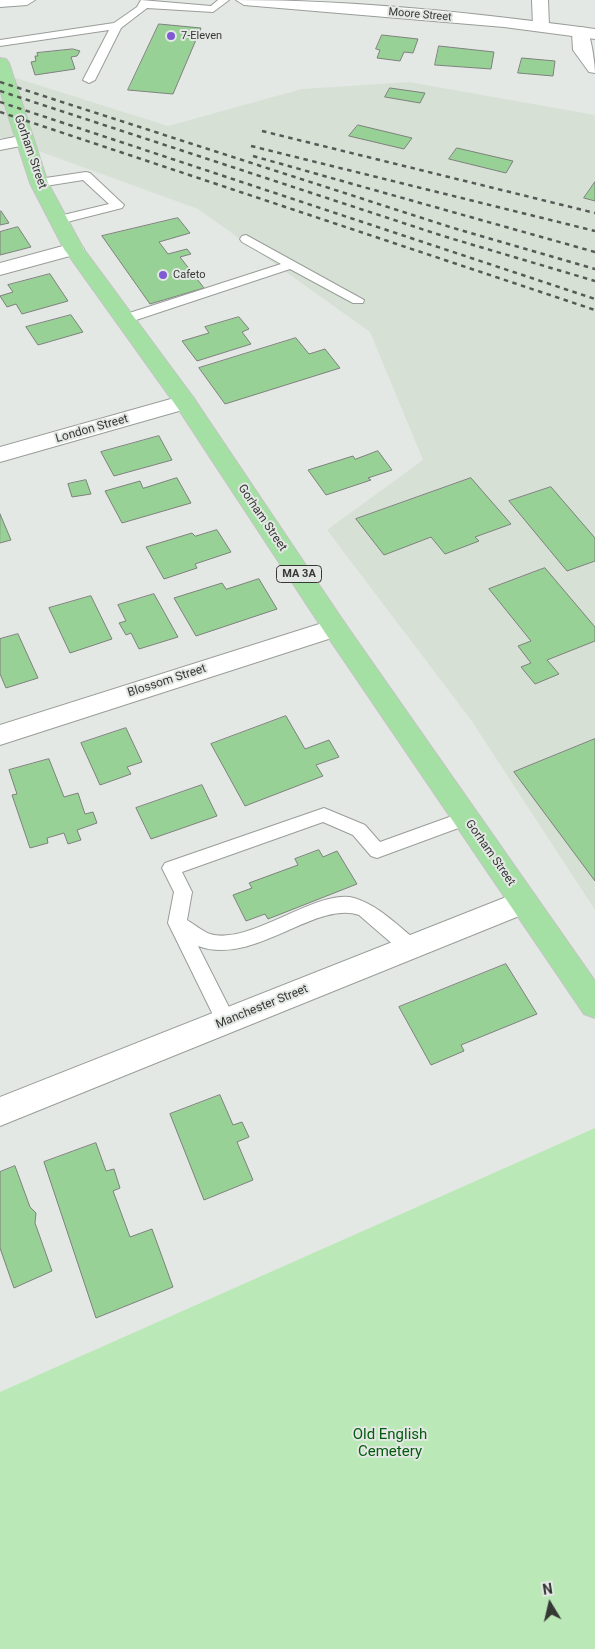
<!DOCTYPE html>
<html>
<head>
<meta charset="utf-8">
<style>
  body { margin:0 }
  #map { position:relative; width:595px; height:1649px; overflow:hidden; background:#e4e8e4; font-family:Roboto,sans-serif }
  canvas { display:block }
  .north { position:absolute; left:525px; top:1579px; width:50px; height:50px; -webkit-text-stroke:4px #e4e8e4; paint-order:stroke; rotate:351deg; font-size:14px; font-weight:700; line-height:20px; text-align:center; color:#363836 }
  .north::after { content:''; display:block; margin:auto; width:18px; height:22px; background:#363836; clip-path:polygon(50% 0,100% 100%,50% 72%,0 100%) }
</style>
</head>
<body>
<div id="map">
<canvas width="595" height="1649"></canvas>
<div class="north">N</div>
</div>
<script>
const ctx = document.querySelector('canvas').getContext('2d');
ctx.lineJoin = 'round';
function fillPath(path, color) { ctx.fillStyle = color; ctx.fill(path, 'evenodd'); }
function trace(path, color, width, dash) { ctx.strokeStyle = color; ctx.lineWidth = width; ctx.lineCap = dash ? 'butt' : 'round'; ctx.setLineDash(dash || []); ctx.stroke(path); }
function drawText(font, color, halo, rows, align = 'center') {
  ctx.font = font + ' Roboto,sans-serif'; ctx.lineWidth = 4; ctx.setLineDash([]); ctx.textBaseline = 'middle'; ctx.strokeStyle = halo; ctx.fillStyle = color; for (const [text, x, y, turn = 0] of rows) {
    ctx.save(); ctx.translate(x, y); ctx.rotate((+turn || 0) * Math.PI / 180); ctx.textAlign = isNaN(turn) ? turn : align; if (halo) ctx.strokeText(text, 0, 0); ctx.fillText(text, 0, 0); ctx.restore();
  }
}
fillPath(new Path2D(`
  M0 73 168 126 302 89 409 82 595 115V910L471 720 327 530 423 460 370 332 198 209 0 137Z`), '#d6e0d5');
fillPath(new Path2D(`
  M595 1128V1649H0V1392Z`), '#bae8b7');
const building = new Path2D(`
  M159 24 201 28 173 94 128 90Z
  M382 35 418 39 413 53 404 52 400 61 377 58 380 50 376 49Z
  M439 46 494 52 491 69 435 65Z
  M73 49 80 51 77 56 71 57 75 69 35 75 31 62 36 61 35 56H38L37 53Z
  M522 58 555 61 553 76 518 73Z
  M390 88 425 93 420 103 385 97Z
  M358 125 412 138 404 149 349 136Z
  M457 148 513 161 506 173 449 159Z
  M595 182V201L584 198Z
  M1 211 9 223 0 225V212Z
  M178 218 190 233 159 242 168 254 187 249 191 254 180 257 204 288 150 304 102 236Z
  M18 227 31 247 0 255V232Z
  M50 274 68 301 22 314 16 304 7 307 0 296 13 292 8 285Z
  M71 315 83 332 38 345 26 327Z
  M239 317 249 329 242 332 251 344 197 361 182 341 209 333 205 327Z
  M296 338 309 354 325 349 340 368 225 404 199 368Z
  M159 436 172 460 114 476 101 452Z
  M378 451 392 470 368 478 371 480 326 495 308 470 353 456 355 459Z
  M177 478 191 503 122 523 105 491 140 481 143 488Z
  M471 478 511 524 475 537 479 541 445 554 431 537 384 555 356 519Z
  M86 480 91 494 72 497 68 484Z
  M551 487 595 538V561L567 571 509 501Z
  M0 514 11 540 0 543Z
  M217 530 231 552 195 564 197 568 164 579 146 547 192 533 195 536Z
  M545 568 595 627V641L547 660 559 674 535 684 521 667 531 663 518 646 531 641 489 589Z
  M259 579 277 609 196 636 174 598 222 583 226 589Z
  M154 594 178 637 139 649 131 633 126 635 119 623 126 621 118 605Z
  M91 596 112 639 70 653 49 608Z
  M18 634 38 678 6 688 0 674V639Z
  M286 716 305 749 329 740 339 757 316 765 323 776 245 806 211 744Z
  M126 728 142 762 127 767 131 774 100 785 81 743Z
  M595 739V881L514 772Z
  M49 759 64 797 78 793 85 814 93 812 97 823 77 830 81 840 68 844 64 833 47 838 48 843 30 848 12 795 17 794 9 770Z
  M202 785 217 816 151 839 136 808Z
  M319 850 323 857 337 851 357 884 268 919 265 914 246 921 233 895 252 888 249 883 298 865 295 859Z
  M506 964 537 1014 461 1045 464 1051 431 1065 399 1007Z
  M220 1095 233 1125 242 1122 249 1137 237 1142 253 1180 204 1200 170 1114Z
  M96 1143 106 1171 114 1169 120 1188 113 1191 130 1237 152 1229 173 1287 96 1318 44 1162Z
  M15 1166 30 1207 36 1213 35 1223 52 1271 14 1288 0 1248V1172Z`);
fillPath(building, '#97d195');
trace(building, '#7e817d', 1);
const service = new Path2D(`
  M141 0 211 6 218 0H229L213 12 147 8 121 28 95 80 89 83 83 80 109 30 0 46V40L114 23 137 7Z
  M86 172 90 173 124 205 122 208 63 223H55L53 220 55 217 109 204 83 180 39 187 33 183 39 179Z
  M246 235 364 300 363 303H353L290 269 130 322 125 323 118 319 120 316 281 264 242 242 240 239 242 236Z
  M324 808 365 825 380 842 466 811 472 813 475 818 472 823 377 858 371 856 353 835 323 822 182 872 192 892 187 920C194 924 202 931 210 934 250 946 317 888 354 898 378 905 397 925 417 941L419 947 417 953 410 955 403 953 359 915C315 900 253 967 198 946L236 1021 233 1027 226 1030 219 1027 168 923 174 892 162 868 165 863Z`);
const minor = new Path2D(`
  M532 0H548L549 26 547 30H535L533 26Z
  M580 27 586 28C591 35 595 64 595 73L589 72 573 50 572 32 574 28Z
  M25 135 31 136 34 140 31 144 0 150V140Z
  M185 395 193 397 196 402 193 407 0 462V447Z
  M335 619 344 622 347 628 344 634 0 745V725Z
  M524 890 534 894 538 902 534 910 0 1126V1097Z`);
const tertiary = new Path2D(`
  M0 0H35L27 5 0 7Z
  M236 0C356 0 476 13 595 29V39L504 27 244 5Z
  M74 243 81 245 84 249 81 253 0 275V263Z`);
const primary = new Path2D(`
  M0 58 6 59 9 63 48 183 83 248 193 397 344 622 595 981V1018L584 1014 326 634 177 407 64 249 30 183 0 90Z`);
trace(service, '#999d99', 2);
trace(minor, '#999d99', 2);
trace(tertiary, '#999d99', 2);
trace(primary, '#c3c3c3', 2);
fillPath(service, '#fff');
fillPath(minor, '#fff');
fillPath(tertiary, '#fff');
fillPath(primary, '#a4e0a4');
trace(new Path2D(`
  M0 82 450 227 595 269
  M0 91 443 236 595 281
  M0 102 595 299
  M0 112 595 310
  M262 131 595 213
  M251 146 595 231
  M253 156 595 252`), '#565956', 2.5, [4.5, 4.5]);
for (const [x, y, r, color] of [
  [171,36,5,"#7f5ad4"],
  [163,275,5,"#7f5ad4"]
]) { const dot = new Path2D(); dot.arc(x, y, r, 0, 2 * Math.PI); ctx.fillStyle = color; ctx.fill(dot); trace(dot, '#e4e8e4', 2); }
drawText('11px', '#363836', '#e4e8e4', [
  ["Moore Street",420,15,5]
]);
drawText('11px', '#363836', '#e4e8e4', [
  ["7-Eleven",181,36],
  ["Cafeto",173,275]
], 'left');
for (const [x, y, w] of [
  [299,574,45]
]) { const box = new Path2D(); box.roundRect(x - w / 2, y - 8.5, w, 17, 4); ctx.fillStyle = '#e4e8e4'; ctx.fill(box); trace(box, '#363836', 1); }
drawText('bold 11px', '#363836', null, [
  ["MA 3A",299,574]
]);
drawText('12px', '#363836', '#e4e8e4', [
  ["Gorham Street",30,152,71],
  ["London Street",92,429,-16],
  ["Gorham Street",262,518,56],
  ["Blossom Street",167,681,-18],
  ["Gorham Street",490,853,55],
  ["Manchester Street",262,1007,-22]
]);
drawText('15px', '#035c0e', '#e4e8e4', [
  ["Old English",390,1435],
  ["Cemetery",390,1452]
]);
</script>
</body>
</html>
